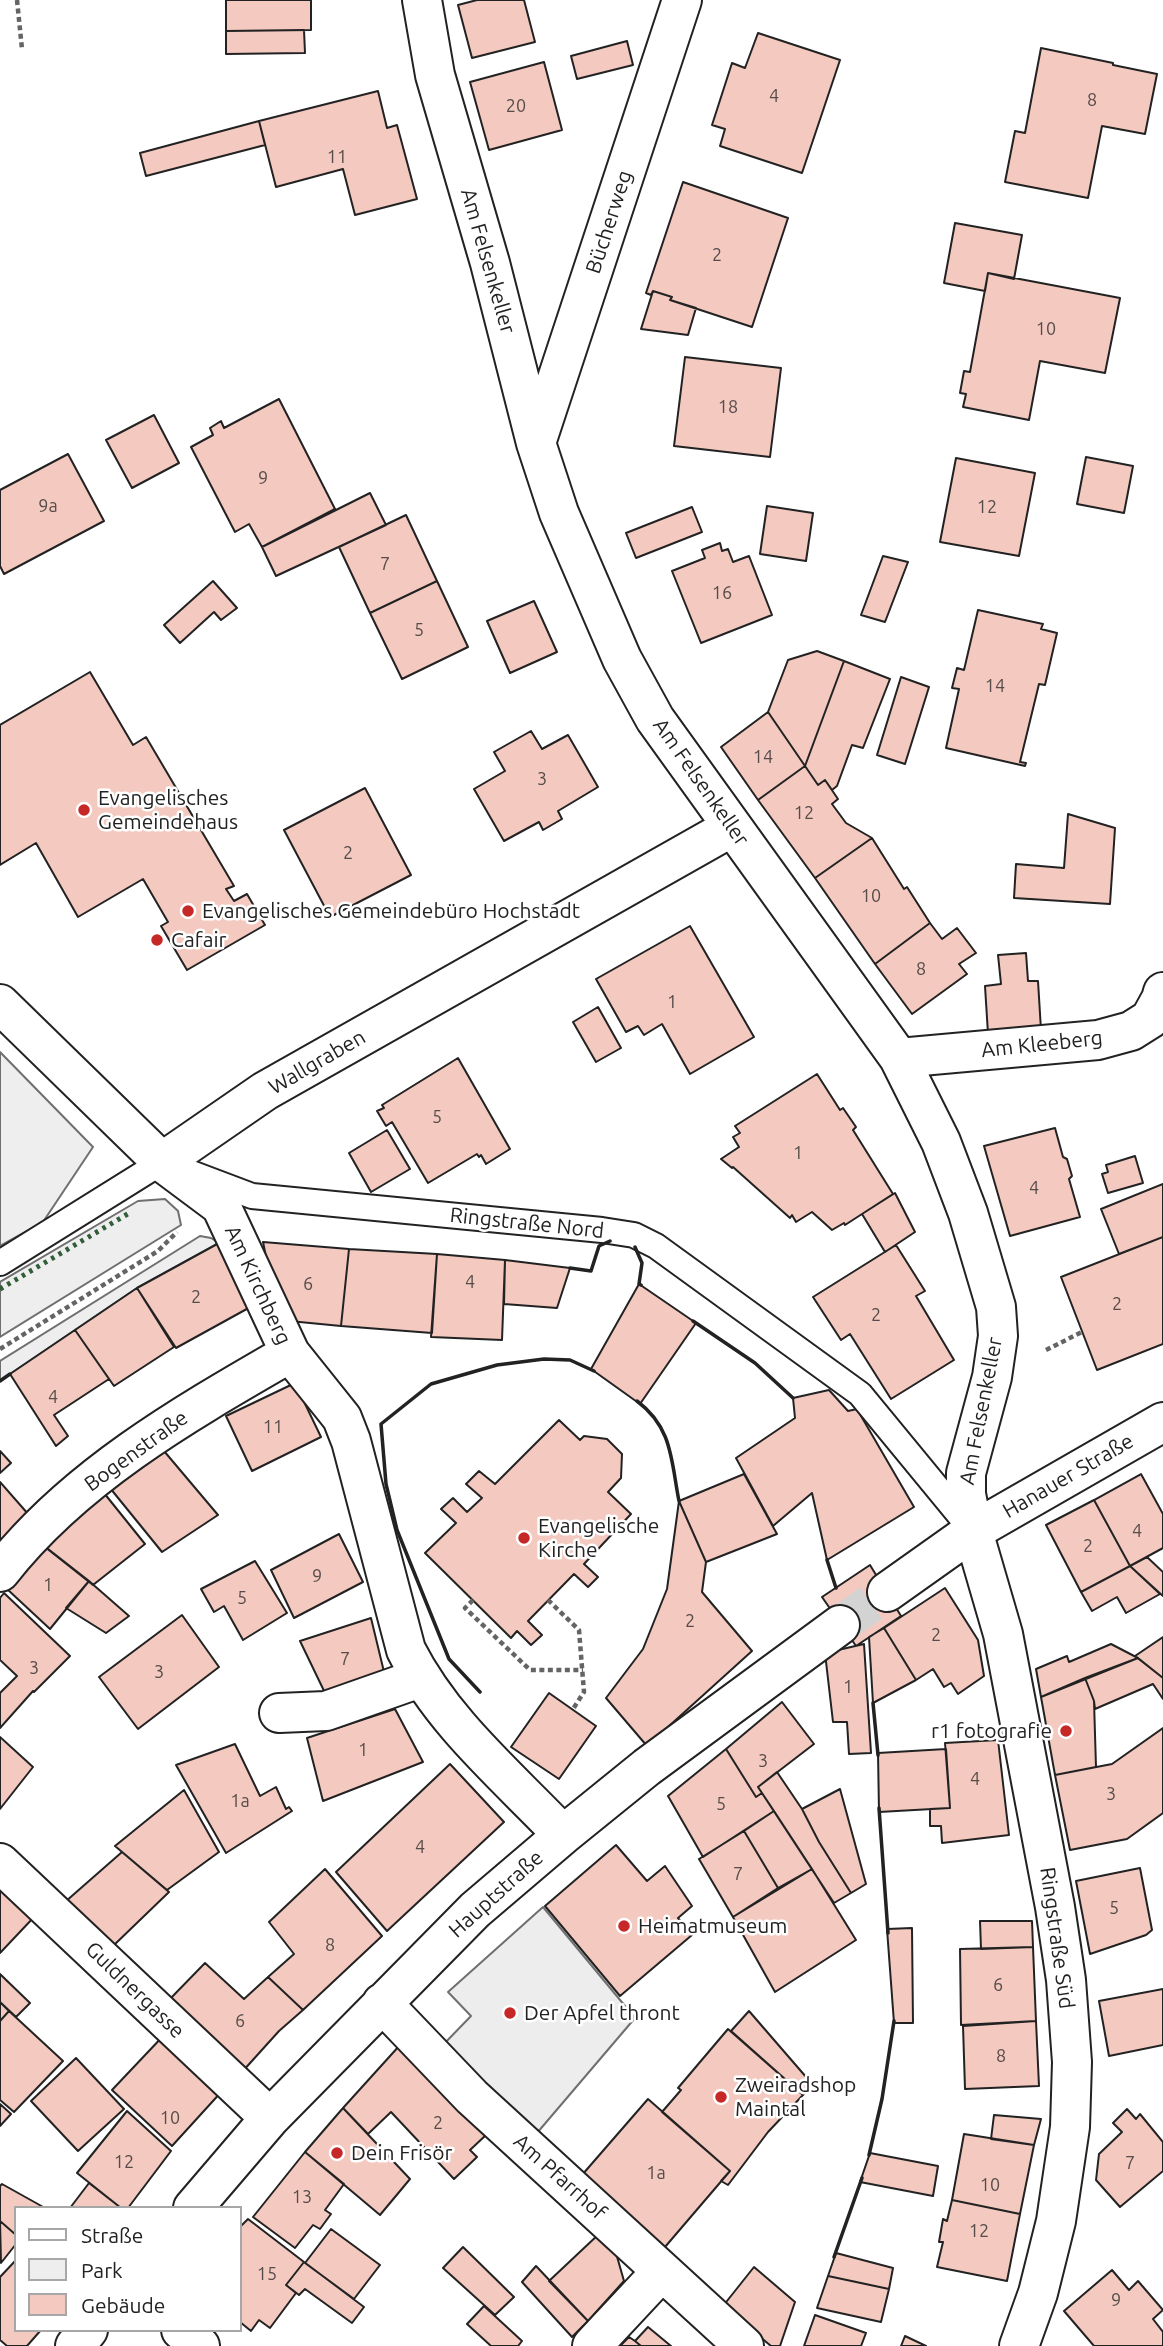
<!DOCTYPE html>
<html>
<head>
<meta charset="utf-8">
<style>
  body { margin:0 }
  #map { position:relative; width:1163px; height:2346px; overflow:hidden; background:#fff; font-family:Ubuntu,sans-serif }
  canvas { display:block }
  .legend { position:absolute; left:14px; top:2206px; width:228px; height:126px; box-sizing:border-box; background:#fff; border:2px solid #a7a7a7; margin:0; padding:9px 12px; list-style:none; font-size:21px; color:#222 }
  .legend li { display:flex; align-items:center; gap:14px; height:35px }
  .legend b { width:35px; border:2px solid #a7a7a7 }
</style>
</head>
<body>
<div id="map">
<canvas width="1163" height="2346"></canvas>
<ul class="legend">
<li><b style="height:9px;background:#fff"></b>Straße</li>
<li><b style="height:19px;background:#eee"></b>Park</li>
<li><b style="height:19px;background:#f3c9c0"></b>Gebäude</li>
</ul>
</div>
<script>
const ctx = document.querySelector('canvas').getContext('2d');
ctx.lineJoin = 'round';
function fillPath(path, color) { ctx.fillStyle = color; ctx.fill(path, 'evenodd'); }
function trace(path, color, width, dash) { ctx.strokeStyle = color; ctx.lineWidth = width; ctx.lineCap = dash ? 'butt' : 'round'; ctx.setLineDash(dash || []); ctx.stroke(path); }
function drawText(font, color, halo, rows, align = 'center') {
  ctx.font = font + ' Ubuntu,sans-serif'; ctx.lineWidth = 5; ctx.setLineDash([]); ctx.textBaseline = 'middle'; ctx.strokeStyle = halo; ctx.fillStyle = color; for (const [text, x, y, turn = 0] of rows) {
    ctx.save(); ctx.translate(x, y); ctx.rotate((+turn || 0) * Math.PI / 180); ctx.textAlign = isNaN(turn) ? turn : align; if (halo) ctx.strokeText(text, 0, 0); ctx.fillText(text, 0, 0); ctx.restore();
  }
}
const green = new Path2D(`
  M0 1052 93 1147 43 1222 0 1246Z
  M165 1199 178 1211 181 1225 0 1337V1282L138 1201Z
  M200 1236 211 1238 219 1243 137 1288 0 1381V1361Z`);
fillPath(green, '#eee');
trace(green, '#6f6f6f', 2);
const parking = new Path2D(`
  M543 1907 635 2018 537 2133 440 2048 471 2016 448 1992Z`);
fillPath(parking, '#ededed');
trace(parking, '#6f6f6f', 2);
const building = new Path2D(`
  M226 0H311V30L226 31Z
  M477 0H524L535 42 472 58 458 5Z
  M304 30 305 53 226 54V31Z
  M758 33 840 60 802 173 720 146 725 129 712 125 732 63 745 68Z
  M627 41 633 65 577 79 571 56Z
  M1041 48 1113 63V65L1157 74 1145 134 1102 126 1088 198 1005 182 1015 131 1025 133Z
  M544 62 562 130 489 150 470 82Z
  M378 91 387 128 397 125 417 199 355 215 343 169 276 187 259 121Z
  M259 121 265 145 146 176 140 153Z
  M683 182 788 218 752 327 670 300 672 297 653 291 651 295 646 293Z
  M955 223 1022 235 1014 279 988 273 985 291 944 283Z
  M988 273 1120 298 1105 373 1040 361 1029 420 963 407 966 394 960 393 964 371 970 372Z
  M653 291 672 297 670 300 696 308 688 335 641 329Z
  M685 357 781 368 770 457 674 446Z
  M279 399 335 509 262 547 249 524 235 532 191 447 213 435 210 428 221 421 224 428Z
  M154 415 179 463 132 488 106 440Z
  M68 454 104 521 4 574 0 566V490Z
  M1086 457 1133 466 1124 513 1077 504Z
  M956 458 1035 473 1019 556 940 542Z
  M370 493 386 525 276 576 262 547Z
  M767 506 813 513 806 561 760 554Z
  M692 507 702 532 636 558 626 533Z
  M406 515 437 581 370 613 339 547Z
  M720 543 722 551 728 549 733 562 749 556 772 615 701 643 672 571 705 558 702 550Z
  M883 556 908 562 885 622 861 615Z
  M213 581 237 608 221 620 214 612 180 643 164 625Z
  M437 581 468 647 402 679 370 613Z
  M534 601 557 652 510 673 487 621Z
  M978 610 1043 624 1041 629 1057 633 1045 685 1039 684 1020 762 1026 763 1025 766 946 748 959 689 952 688 957 668 964 670Z
  M817 651 844 661 805 766 768 712 788 660Z
  M844 661 890 679 863 748 852 745 837 786 832 790 825 780 818 785 805 766Z
  M90 672 133 745 146 737 234 886 226 889 234 901 247 894 265 925 187 970 161 926 168 922 143 879 78 917 36 843 0 865V725Z
  M901 677 929 687 905 764 877 755Z
  M768 712 805 766 758 800 721 747Z
  M531 731 542 749 568 735 598 787 558 811 562 819 543 830 539 822 504 841 474 789 505 771 494 752Z
  M805 766 818 785 825 780 838 799 832 804 846 823 872 838 815 878 758 800Z
  M365 788 411 875 330 917 284 830Z
  M1068 814 1115 828 1110 904 1014 898 1016 864 1064 868Z
  M872 838 904 889 907 887 930 923 875 964 815 878Z
  M930 923 942 939 957 928 976 953 959 964 967 974 912 1014 875 964Z
  M690 926 754 1037 690 1074 662 1024 644 1035 638 1026 626 1032 596 979Z
  M1026 953 1028 981H1038L1041 1030 988 1034 985 986 1001 984 998 955Z
  M598 1007 621 1048 596 1062 573 1022Z
  M458 1058 510 1149 486 1164 481 1155 479 1157 477 1154 428 1183 392 1122 386 1126 377 1111 384 1108 382 1105Z
  M817 1074 840 1110 843 1108 856 1127 853 1130 893 1194 845 1225 844 1223 832 1230 812 1212 796 1222 792 1215 790 1218 733 1167 732 1168 721 1159 739 1147 733 1137 740 1133 735 1126Z
  M1055 1128 1063 1157 1067 1159 1072 1176 1069 1179 1080 1217 1010 1236 984 1146Z
  M387 1130 410 1169 371 1192 349 1153Z
  M1135 1156 1143 1183 1108 1193 1102 1174 1108 1172 1106 1165Z
  M1163 1184V1237L1119 1254 1101 1209Z
  M895 1193 915 1232 885 1252 862 1214Z
  M1163 1237V1344L1097 1370 1061 1277Z
  M263 1242 349 1249 341 1326 279 1320Z
  M219 1243 254 1305 176 1348 137 1288Z
  M896 1245 925 1291 916 1296 954 1360 891 1399 850 1334 841 1340 813 1297Z
  M349 1249 437 1254 432 1333 341 1326Z
  M437 1254 505 1260 502 1340 431 1337Z
  M505 1260 570 1268 557 1308 504 1304Z
  M639 1284 696 1323 640 1404 591 1369Z
  M137 1288 174 1347 114 1386 75 1330Z
  M75 1330 109 1379 54 1415 68 1436 56 1446 10 1374Z
  M295 1383 321 1437 252 1471 226 1416Z
  M829 1390 848 1411 857 1409 914 1507 827 1560 812 1493 773 1526 736 1458 795 1418 793 1398Z
  M559 1420 580 1440 584 1436 607 1439 622 1454 621 1478 608 1492 631 1514 584 1564 598 1577 588 1587 574 1574 528 1621 542 1635 531 1645 517 1631 511 1638 425 1553 456 1523 441 1509 453 1498 467 1512 482 1498 466 1484 479 1471 495 1484Z
  M0 1451 11 1463 0 1473Z
  M164 1451 218 1515 162 1552 110 1488Z
  M744 1474 777 1534 706 1562 679 1501Z
  M1141 1474 1163 1514V1548L1130 1566 1094 1500Z
  M0 1482 29 1515 0 1543Z
  M104 1493 145 1544 93 1585 45 1547Z
  M1094 1500 1130 1566 1081 1592 1046 1525Z
  M679 1501 706 1562 702 1592 752 1651 647 1746 606 1698 643 1649 667 1589Z
  M339 1534 363 1582 294 1618 271 1570Z
  M43 1545 89 1581 50 1629 7 1589Z
  M1147 1557 1163 1572V1596L1130 1566Z
  M255 1561 287 1613 243 1640 224 1606 214 1612 201 1589Z
  M870 1565 901 1616 856 1646 822 1597Z
  M1130 1566 1160 1594 1126 1613 1117 1597 1092 1611 1081 1592Z
  M89 1581 129 1616 106 1633 66 1608Z
  M945 1588 978 1640 984 1676 958 1694 951 1683 944 1687 933 1669 916 1680 884 1628Z
  M4 1593 70 1656 34 1692 33 1691 0 1728V1693L17 1676 0 1660V1598Z
  M182 1615 219 1667 138 1729 99 1677Z
  M371 1618 385 1676 326 1695 300 1641Z
  M884 1628 916 1680 873 1703 869 1637Z
  M1163 1637V1678L1135 1656Z
  M864 1644 871 1753 849 1754 847 1722H833L825 1653Z
  M1111 1644 1138 1658 1041 1697 1036 1669 1067 1656 1069 1662Z
  M1138 1658 1163 1678V1699L1153 1684 1095 1709 1094 1701 1085 1678Z
  M1085 1678 1094 1701 1096 1767 1055 1775 1041 1697Z
  M549 1693 596 1726 559 1779 511 1747Z
  M782 1702 814 1744 758 1787 762 1793 756 1797 726 1749Z
  M395 1709 423 1762 323 1801 307 1738Z
  M1163 1728V1813L1127 1839 1070 1850 1055 1775 1112 1764Z
  M0 1737 33 1767 0 1809Z
  M998 1740 1009 1835 942 1843 941 1826H930V1809L950 1808 945 1743Z
  M235 1744 260 1796 276 1787 286 1809 289 1807 292 1811 226 1853 176 1765Z
  M726 1749 756 1797 762 1793 774 1811 703 1857 668 1796Z
  M946 1749 950 1808 879 1812 878 1753Z
  M450 1764 504 1822 387 1931 336 1872Z
  M777 1772 802 1809 819 1842 851 1893 834 1903 758 1787Z
  M840 1789 866 1884 851 1893 819 1842 802 1809Z
  M184 1790 219 1852 167 1890 115 1846Z
  M774 1811 812 1869 778 1888 744 1831Z
  M744 1831 778 1888 733 1917 699 1859Z
  M616 1845 647 1881 665 1866 692 1906 678 1918 692 1935 620 1996 545 1906Z
  M122 1852 169 1892 112 1947 65 1902Z
  M1140 1868 1152 1930 1146 1935 1090 1954 1076 1881Z
  M325 1869 382 1936 303 2010 268 1977 294 1954 269 1922Z
  M812 1869 856 1940 775 1992 733 1917Z
  M0 1887 35 1916 0 1953Z
  M980 1921H1032L1033 1947 981 1949Z
  M912 1928 913 2023H894L887 1929Z
  M1033 1947 1036 2021 961 2025 960 1949Z
  M205 1963 244 1999 268 1977 303 2010 279 2031 242 2072 168 2001Z
  M0 1974 30 2003 16 2017 0 2002Z
  M1163 1989V2045L1109 2056 1099 2001Z
  M0 2002 9 2011 0 2021Z
  M9 2011 63 2061 14 2112 0 2100V2021Z
  M749 2011 813 2085 803 2095 731 2031Z
  M1036 2021 1039 2086 965 2089 963 2026Z
  M728 2029 803 2095 768 2132 728 2185 721 2181 730 2171 662 2112 681 2090 678 2088Z
  M165 2034 223 2090 172 2146 112 2090Z
  M400 2045 486 2135 470 2150 477 2157 454 2179 391 2112 368 2134 343 2108Z
  M76 2058 124 2109 78 2151 31 2101Z
  M648 2099 730 2171 665 2247 582 2175Z
  M0 2104 11 2114 0 2126Z
  M343 2108 410 2179 380 2215 305 2152Z
  M1127 2109 1136 2119 1140 2114 1163 2142V2171L1120 2207 1096 2180 1099 2154 1122 2132 1113 2123Z
  M127 2111 171 2151 128 2208H121L77 2173Z
  M994 2115 1041 2119 1034 2145 991 2139Z
  M964 2134 1034 2145 1020 2214 952 2200Z
  M305 2152 344 2184 325 2210 331 2214 320 2229 313 2225 295 2248 253 2217Z
  M870 2153 938 2166 933 2196 860 2182Z
  M89 2183 121 2208H70Z
  M2 2184 45 2208H16V2235L0 2221V2186Z
  M952 2200 1020 2214 1007 2281 937 2267 943 2242H939L943 2219 947 2221Z
  M248 2219 304 2262 286 2285 296 2293 270 2328 259 2320 251 2331 240 2322V2227Z
  M0 2221 16 2235V2244L1 2263Z
  M331 2229 380 2265 354 2299 305 2263Z
  M600 2233 614 2246 624 2281 588 2321 549 2281Z
  M463 2247 514 2297 495 2315 443 2268Z
  M836 2253 893 2268 889 2289 828 2276Z
  M16 2260V2330H41L27 2346H7L0 2340V2277Z
  M304 2262 364 2307 352 2323 305 2289 299 2295 286 2285Z
  M536 2266 588 2321 572 2337 522 2282Z
  M754 2267 795 2302 780 2346H771L723 2306Z
  M1112 2270 1129 2290 1138 2281 1163 2310 1153 2319 1163 2332V2346H1094L1064 2311Z
  M828 2276 889 2289 881 2322 817 2308Z
  M484 2306 522 2341 518 2346H491L467 2324Z
  M815 2315 866 2333 861 2346H804Z
  M648 2327 671 2346H641L635 2341Z
  M905 2336 926 2346H901Z
  M629 2337 635 2341 641 2346H620Z`);
fillPath(building, '#f3c9c0');
trace(building, '#222', 2);
trace(new Path2D(`
  M840 1625 887 1592`), '#d3d3d3', 38, [38, 19]);
const service = new Path2D(`
  M0 1263 162 1162 252 1196 602 1230 634 1235 656 1246 860 1394 967 1524`);
const minor = new Path2D(`
  M422 0 435 75 490 263 536 443 559 513 622 659 655 719 899 1058 941 1142 968 1213 996 1307 998 1336 992 1377 966 1473V1494L973 1531 1003 1634 1055 1907 1066 1980 1072 2062 1070 2127 1056 2221 1038 2293 1019 2346
  M536 443 682 0
  M0 1004 162 1162 221 1206 290 1353 342 1418 351 1441 406 1650C443 1723 507 1776 563 1835
  M899 1058 1098 1040 1131 1031 1150 1019 1161 999 1163 992
  M162 1162 265 1091 732 827
  M0 1572C75 1476 186 1413 290 1353
  M887 1592 973 1531 1163 1422
  M279 1713 326 1711 420 1678
  M0 1863 270 2118
  M382 2003 472 2097 744 2346
  M193 2208 270 2118 475 1910 563 1835 647 1767 840 1625
  M181 2330 200 2346
  M75 2346 88 2330
  M592 2346 662 2271`);
trace(service, '#222', 28);
trace(minor, '#222', 42);
trace(new Path2D(`
  M17 0 22 49
  M0 1349 158 1251 177 1232
  M1046 1350 1082 1332
  M473 1600 465 1608 530 1670H583
  M548 1600 579 1630 584 1692 573 1709`), '#646464', 4.5, [5, 3.5]);
trace(service, '#fff', 24);
trace(minor, '#fff', 38);
trace(new Path2D(`
  M0 1289 131 1212`), '#2f5e38', 5, [3.5, 5]);
trace(new Path2D(`
  M635 1247 642 1263 639 1284 641 1285
  M570 1268 591 1271 599 1246 610 1241
  M693 1321 755 1363 793 1398
  M0 1381 10 1374
  M637 1401C673 1428 671 1461 679 1501
  M827 1560 836 1588
  M480 1692 449 1659 397 1530 386 1484 381 1424 431 1384 497 1365 544 1359 570 1360 594 1371
  M873 1703 878 1755
  M879 1808 888 1933
  M869 2155 882 2099 894 2021
  M834 2257 862 2178`), '#222', 3.5);
for (const [x, y, r, color] of [
  [84,810,7,"#c62828"],
  [188,911,7,"#c62828"],
  [157,940,7,"#c62828"],
  [524,1538,7,"#c62828"],
  [1066,1731,7,"#c62828"],
  [624,1926,7,"#c62828"],
  [510,2013,7,"#c62828"],
  [721,2097,7,"#c62828"],
  [337,2153,7,"#c62828"]
]) { const dot = new Path2D(); dot.arc(x, y, r, 0, 2 * Math.PI); ctx.fillStyle = color; ctx.fill(dot); trace(dot, '#fff', 2.5); }
drawText('18px', '#564c4a', null, [
  ["4",774,96],
  ["8",1092,100],
  ["20",516,106],
  ["11",337,157],
  ["2",717,255],
  ["10",1046,329],
  ["18",728,407],
  ["9",263,478],
  ["9a",48,506],
  ["12",987,507],
  ["7",385,564],
  ["16",722,593],
  ["5",419,630],
  ["14",995,686],
  ["14",763,757],
  ["3",542,779],
  ["12",804,813],
  ["2",348,853],
  ["10",871,896],
  ["8",921,969],
  ["1",672,1002],
  ["5",437,1117],
  ["1",798,1153],
  ["4",1034,1188],
  ["4",470,1282],
  ["6",308,1284],
  ["2",196,1297],
  ["2",1117,1304],
  ["2",876,1315],
  ["4",53,1397],
  ["11",273,1427],
  ["4",1137,1531],
  ["2",1088,1546],
  ["9",317,1576],
  ["1",48,1585],
  ["5",242,1598],
  ["2",690,1621],
  ["2",936,1635],
  ["7",345,1659],
  ["3",34,1668],
  ["3",159,1672],
  ["1",848,1687],
  ["1",363,1750],
  ["3",763,1761],
  ["4",975,1779],
  ["3",1111,1794],
  ["1a",240,1801],
  ["5",721,1804],
  ["4",420,1847],
  ["7",738,1874],
  ["5",1114,1908],
  ["8",330,1945],
  ["6",998,1985],
  ["6",240,2021],
  ["8",1001,2056],
  ["10",170,2118],
  ["2",438,2123],
  ["12",124,2162],
  ["7",1130,2163],
  ["1a",656,2173],
  ["10",990,2185],
  ["13",302,2197],
  ["12",979,2231],
  ["15",267,2274],
  ["9",1116,2300]
]);
drawText('21px', '#222', '#fff', [
  ["Bücherweg",609,222,-72],
  ["Am Felsenkeller",488,261,74],
  ["Am Felsenkeller",701,782,55],
  ["Am Kleeberg",1042,1044,-6],
  ["Wallgraben",317,1062,-30],
  ["Ringstraße Nord",527,1223,6],
  ["Am Kirchberg",258,1285,65],
  ["Am Felsenkeller",981,1411,-79],
  ["Bogenstraße",136,1451,-36],
  ["Hanauer Straße",1068,1476,-30],
  ["Hauptstraße",496,1894,-42],
  ["Ringstraße Süd",1057,1938,82],
  ["Guldnergasse",135,1990,44],
  ["Am Pfarrhof",560,2177,42]
]);
drawText('21px', '#222', '#fff', [
  ["Evangelisches",98,798],
  ["Gemeindehaus",98,822],
  ["Evangelisches Gemeindebüro Hochstadt",202,911],
  ["Cafair",171,940],
  ["Evangelische",538,1526],
  ["Kirche",538,1550],
  ["r1 fotografie",1052,1731,"right"],
  ["Heimatmuseum",638,1926],
  ["Der Apfel thront",524,2013],
  ["Zweiradshop",735,2085],
  ["Maintal",735,2109],
  ["Dein Frisör",351,2153]
], 'left');
</script>
</body>
</html>
